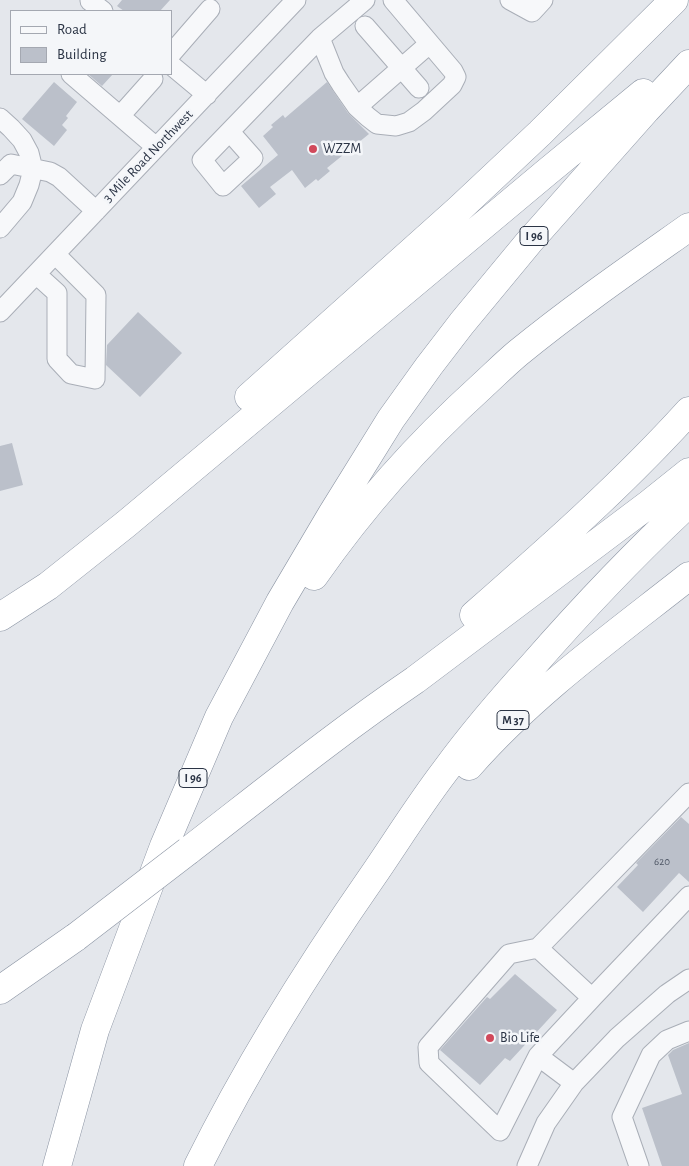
<!DOCTYPE html>
<html>
<head>
<meta charset="utf-8">
<style>
  body { margin:0 }
  #map { position:relative; width:689px; height:1166px; overflow:hidden; background:#e4e7ec; font-family:"Alegreya Sans",sans-serif }
  canvas { display:block }
  .legend { position:absolute; left:10px; top:10px; width:162px; height:65px; box-sizing:border-box; background:#f4f6f9; border:1px solid #a4a8b1; margin:0; padding:6px 9px; list-style:none; font-size:15px; color:#2b3445 }
  .legend li { display:flex; align-items:center; gap:10px; height:25px }
  .legend b { width:25px; border:1px solid #a4a8b1 }
</style>
</head>
<body>
<div id="map">
<canvas width="689" height="1166"></canvas>
<ul class="legend">
<li><b style="height:6px;background:#f7f8fa"></b>Road</li>
<li><b style="height:14px;background:#bbc0ca"></b>Building</li>
</ul>
</div>
<script>
const ctx = document.querySelector('canvas').getContext('2d');
ctx.lineJoin = 'round';
function fillPath(path, color) { ctx.fillStyle = color; ctx.fill(path, 'evenodd'); }
function trace(path, color, width, dash) { ctx.strokeStyle = color; ctx.lineWidth = width; ctx.lineCap = dash ? 'butt' : 'round'; ctx.setLineDash(dash || []); ctx.stroke(path); }
function drawText(font, color, halo, rows, align = 'center') {
  ctx.font = font + ' "Alegreya Sans",sans-serif'; ctx.lineWidth = 5; ctx.setLineDash([]); ctx.textBaseline = 'middle'; ctx.strokeStyle = halo; ctx.fillStyle = color; for (const [text, x, y, turn = 0] of rows) {
    ctx.save(); ctx.translate(x, y); ctx.rotate((+turn || 0) * Math.PI / 180); ctx.textAlign = isNaN(turn) ? turn : align; if (halo) ctx.strokeText(text, 0, 0); ctx.fillText(text, 0, 0); ctx.restore();
  }
}
fillPath(new Path2D(`
  M122 0H170L160 11H124L117 6Z
  M88 74H113L102 86Z
  M54 82 77 102 66 116 68 118 62 125 67 130 54 146 22 119Z
  M327 82 348 113 369 134 327 168 330 171 318 181 316 179 305 188 292 170 270 187 276 194 259 208 241 186 278 155 263 136 273 127 271 125 283 115 285 118Z
  M138 312 182 353 140 397 106 365 107 345Z
  M12 443 23 485 0 491V446Z
  M681 817 689 824V882L679 873 643 912 617 887 638 865 636 863Z
  M515 974 557 1010 510 1061 505 1058 480 1085 440 1050 487 997 490 999Z
  M689 1043V1166H662L642 1108 682 1094 668 1055 673 1050Z`), '#bbc0ca');
const minor = new Path2D(`
  M91 0 90 1 103 11
  M510 0 532 12 543 0
  M365 26 419 88
  M320 38 334 73 341 84 357 107 368 117 377 124 396 126 409 122 424 111 452 85 456 77 453 71 393 0
  M171 54 210 9
  M171 65 207 95
  M71 74 156 147
  M357 107 429 44
  M120 116 153 79
  M0 118 11 128 22 140 29 153 33 169 29 185 22 202 0 228
  M230 132 253 158 223 186 202 160 320 38 365 0
  M0 175 11 164 50 172 59 177 96 211
  M36 274 57 293V359L71 374 95 379 96 295 55 254
  M0 312 296 0
  M538 948 592 998 538 1056 500 1131 429 1063 428 1047 509 954 538 948 689 793
  M592 998 689 896
  M538 1056 574 1083
  M527 1166 546 1123 574 1083 617 1038 667 994 689 979
  M639 1166 622 1117 651 1055 667 1040 689 1031`);
const highway = new Path2D(`
  M249 397 458 210 540 133 674 0
  M314 576C362 507 419 443 482 386 494 375 506 363 518 353 573 308 631 268 689 227
  M474 615C548 550 623 484 689 411
  M0 617 48 586 126 524 547 172 643 93
  M469 766C533 693 613 636 689 576
  M188 851C263 793 337 733 415 680L649 504 689 472
  M0 990 76 937
  M57 1166 95 1030 164 846 219 717 280 602 332 514 391 419 429 366 462 323 529 242 646 110 689 64
  M198 1166C248 1065 308 969 372 877 396 842 419 805 445 771 472 734 502 699 533 665 582 609 634 554 689 503`);
trace(minor, '#a9aeb7', 21);
trace(highway, '#8b94a3', 29);
trace(minor, '#f7f8fa', 19);
trace(highway, '#fff', 28);
const highwayBridge = new Path2D(`
  M76 937 188 851`);
trace(highwayBridge, '#8b94a3', 29, []);
trace(highwayBridge, '#fff', 28);
for (const [x, y, r, color] of [
  [313,149,5,"#d1495b"],
  [490,1038,5,"#d1495b"]
]) { const dot = new Path2D(); dot.arc(x, y, r, 0, 2 * Math.PI); ctx.fillStyle = color; ctx.fill(dot); trace(dot, '#f4f6f9', 2); }
drawText('11px', '#4f5766', null, [
  ["620",662,862]
]);
for (const [x, y, w] of [
  [534,236,28],
  [513,720,32],
  [193,778,28]
]) { const box = new Path2D(); box.roundRect(x - w / 2, y - 9.5, w, 19, 4); ctx.fillStyle = '#f4f6f9'; ctx.fill(box); trace(box, '#2b3445', 1); }
drawText('bold 12px', '#2b3445', null, [
  ["I 96",534,236],
  ["M 37",513,720],
  ["I 96",193,778]
]);
drawText('14px', '#2b3445', '#f4f6f9', [
  ["WZZM",323,149],
  ["Bio Life",500,1038]
], 'left');
drawText('14px', '#2b3445', '#f4f6f9', [
  ["3 Mile Road Northwest",148,156,-46]
]);
</script>
</body>
</html>
